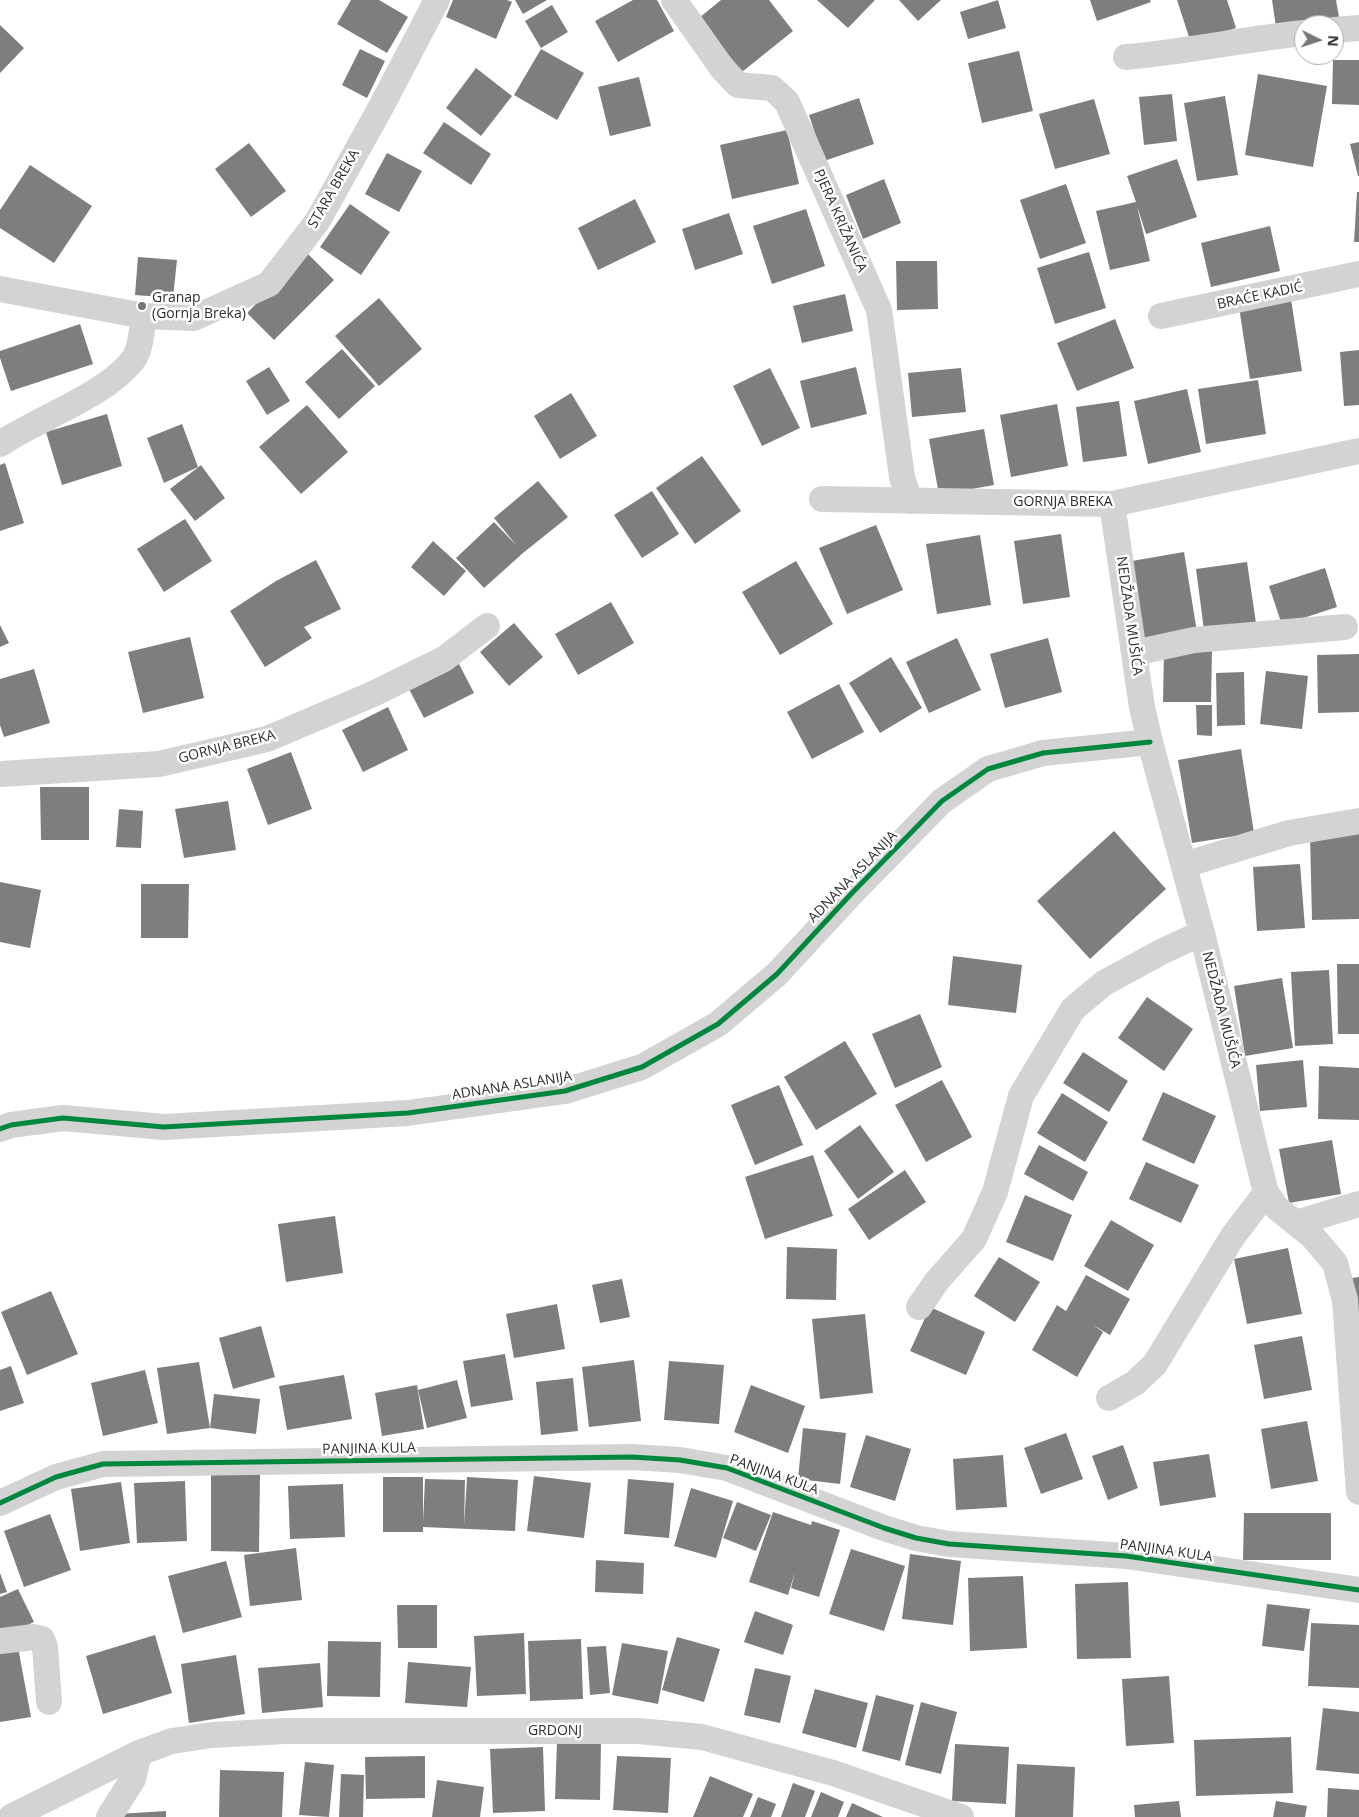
<!DOCTYPE html>
<html>
<head>
<meta charset="utf-8">
<style>
  body { margin:0 }
  #map { position:relative; width:1359px; height:1817px; overflow:hidden; background:#fff; font-family:"Open Sans",sans-serif }
  canvas { display:block }
  .north { position:absolute; left:1294px; top:15px; width:50px; height:50px; box-sizing:border-box; background:#fff; border:1px solid #ababab; border-radius:50%; rotate:94deg; font-size:14px; font-weight:700; line-height:20px; text-align:center; color:#2e2e2e }
  .north::after { content:''; display:block; margin:auto; width:18px; height:22px; background:#777; clip-path:polygon(50% 0,100% 100%,50% 72%,0 100%) }
</style>
</head>
<body>
<div id="map">
<canvas width="1359" height="1817"></canvas>
<div class="north">N</div>
</div>
<script>
const ctx = document.querySelector('canvas').getContext('2d');
ctx.lineJoin = 'round';
function fillPath(path, color) { ctx.fillStyle = color; ctx.fill(path, 'evenodd'); }
function trace(path, color, width, dash) { ctx.strokeStyle = color; ctx.lineWidth = width; ctx.lineCap = dash ? 'butt' : 'round'; ctx.setLineDash(dash || []); ctx.stroke(path); }
function drawText(font, color, halo, rows, align = 'center') {
  ctx.font = font + ' "Open Sans",sans-serif'; ctx.lineWidth = 5; ctx.setLineDash([]); ctx.textBaseline = 'middle'; ctx.strokeStyle = halo; ctx.fillStyle = color; for (const [text, x, y, turn = 0] of rows) {
    ctx.save(); ctx.translate(x, y); ctx.rotate((+turn || 0) * Math.PI / 180); ctx.textAlign = isNaN(turn) ? turn : align; if (halo) ctx.strokeText(text, 0, 0); ctx.fillText(text, 0, 0); ctx.restore();
  }
}
fillPath(new Path2D(`
  M351 0H379L408 17 387 53 337 24Z
  M453 0H507L512 2 496 39 446 17Z
  M515 0H547L523 14Z
  M633 0H657L674 31 618 62 595 21Z
  M721 0H769L793 31 742 72 699 18Z
  M817 0H875L848 28Z
  M899 0H941L918 21Z
  M998 0 1006 28 968 39 960 12Z
  M1090 0H1150L1151 2 1097 21Z
  M1177 0H1227L1236 28 1191 43Z
  M1272 0H1336L1339 17 1276 27Z
  M552 5 568 32 541 48 525 21Z
  M0 25 24 48 0 73Z
  M360 49 385 61 367 98 342 85Z
  M541 49 584 73 557 120 514 95Z
  M1019 51 1033 111 982 123 968 63Z
  M1333 60H1359V105L1332 104Z
  M476 68 512 96 481 136 446 108Z
  M1258 74 1327 86 1313 167 1245 155Z
  M639 77 651 126 610 136 598 87Z
  M1172 94 1177 141 1144 145 1139 97Z
  M1225 96 1238 175 1197 181 1184 103Z
  M859 98 874 144 824 161 809 115Z
  M1094 99 1110 154 1055 169 1039 114Z
  M444 122 491 154 471 185 423 153Z
  M787 130 799 184 732 199 720 145Z
  M1359 142V176H1358L1350 144Z
  M249 143 286 191 251 217 215 169Z
  M387 153 422 171 399 212 365 194Z
  M1177 159 1197 217 1146 234 1137 206 1150 261 1110 270 1096 211 1136 202 1127 176Z
  M30 165 92 206 54 263 0 228V210Z
  M884 179 901 223 863 239 846 195Z
  M1066 184 1086 243 1040 259 1020 200Z
  M1357 192H1359V242H1354Z
  M635 199 656 242 598 270 578 228Z
  M350 204 390 232 361 275 320 247Z
  M806 209 825 266 772 284 753 226Z
  M729 213 743 254 695 270 682 229Z
  M1270 226 1280 271 1211 287 1201 243Z
  M1089 252 1106 308 1055 324 1037 268Z
  M307 253 334 280 274 340 247 313Z
  M138 257 177 260 173 298 135 295Z
  M896 261H937L938 309 897 310Z
  M845 294 853 331 802 343 793 306Z
  M379 298 422 349 379 386 335 336Z
  M1291 299 1302 371 1250 379 1239 307Z
  M1115 319 1134 368 1077 391 1057 343Z
  M80 324 93 364 11 391 0 358V351Z
  M342 349 375 386 339 419 305 382Z
  M1359 350V405L1344 406 1340 352Z
  M269 367 290 401 267 415 246 381Z
  M856 367 867 414 811 428 800 381Z
  M770 368 800 428 762 446 733 386Z
  M961 368 966 412 912 417 908 373Z
  M1258 380 1266 434 1206 444 1198 389Z
  M1187 389 1201 452 1148 464 1134 401Z
  M571 393 597 436 560 459 534 416Z
  M1119 401 1127 456 1083 462 1076 407Z
  M1057 404 1068 466 1011 477 1000 415Z
  M307 405 348 452 301 494 259 447Z
  M107 414 122 466 62 485 46 432Z
  M182 424 198 467 164 483 147 438Z
  M984 429 994 485 939 495 929 439Z
  M702 456 741 511 695 544 656 488Z
  M5 463 24 523 0 531V465Z
  M201 465 225 498 195 521 170 489Z
  M538 481 568 517 523 553 484 588 456 558 494 522 517 546 494 518Z
  M652 491 679 534 642 558 614 515Z
  M185 519 212 561 164 592 137 549Z
  M876 525 903 590 847 614 819 548Z
  M1061 534 1070 597 1023 604 1014 541Z
  M980 535 991 605 937 614 926 544Z
  M433 541 466 571 444 596 411 567Z
  M1184 552 1197 632 1144 640 1132 561Z
  M316 560 341 609 304 627 312 638 265 667 230 611 276 581Z
  M796 561 833 624 780 655 742 592Z
  M1247 562 1256 623 1204 630 1196 569Z
  M1325 568 1337 607 1282 625 1269 586Z
  M611 602 634 643 578 675 555 634Z
  M514 623 543 657 509 686 480 652Z
  M0 625 9 643 0 647Z
  M190 637 204 698 143 713 128 652Z
  M957 638 981 690 929 713 906 662Z
  M1048 638 1062 692 1005 708 990 654Z
  M1164 650 1212 651 1211 702H1163Z
  M1359 654V712L1318 713 1317 655Z
  M891 657 922 708 880 733 849 683Z
  M459 664 474 693 424 718 409 689Z
  M34 669 50 723 4 737 0 725V679Z
  M1266 671 1308 676 1302 729 1260 724Z
  M1244 672 1245 725 1217 726 1216 673Z
  M839 684 864 732 812 759 787 712Z
  M1196 705H1212V736L1197 735Z
  M388 707 408 750 363 772 342 730Z
  M1241 749 1254 833 1192 843 1178 760Z
  M291 752 312 809 268 825 247 769Z
  M40 787H89V840H41Z
  M228 801 236 850 184 858 175 809Z
  M119 809 143 811 141 848 116 847Z
  M1114 831 1166 889 1090 959 1037 901Z
  M1359 834V919L1312 920 1310 835Z
  M1300 864 1305 928 1257 931 1253 867Z
  M0 882 41 890 30 948 0 942Z
  M141 884H189L188 938H141Z
  M953 956 1022 965 1016 1013 948 1005Z
  M1337 964H1359V1034H1338Z
  M1329 970 1333 1044 1295 1046 1291 972Z
  M1282 978 1293 1048 1245 1056 1234 986Z
  M1147 997 1193 1029 1164 1071 1118 1038Z
  M920 1014 942 1067 895 1088 872 1034Z
  M845 1041 877 1094 816 1130 784 1077Z
  M1083 1052 1128 1081 1109 1112 1063 1083Z
  M1303 1060 1307 1107 1260 1111 1256 1065Z
  M1319 1066 1359 1068V1120L1318 1119Z
  M942 1080 972 1137 926 1162 895 1105Z
  M779 1085 803 1145 755 1165 731 1105Z
  M1163 1092 1216 1116 1194 1164 1142 1140Z
  M1062 1093 1108 1122 1085 1162 1037 1133Z
  M860 1125 894 1172 858 1199 824 1151Z
  M1332 1140 1341 1194 1289 1203 1279 1149Z
  M1039 1145 1088 1172 1073 1201 1024 1174Z
  M813 1155 833 1216 765 1239 745 1177Z
  M1146 1162 1199 1185 1181 1223 1129 1199Z
  M905 1170 926 1202 869 1240 848 1209Z
  M1025 1195 1072 1215 1053 1261 1006 1242Z
  M335 1216 343 1273 286 1282 278 1224Z
  M1111 1220 1154 1245 1128 1291 1084 1266Z
  M787 1247 837 1249 836 1300 786 1299Z
  M1288 1248 1302 1314 1247 1324 1234 1259Z
  M999 1257 1040 1282 1015 1322 974 1296Z
  M1086 1275 1130 1299 1110 1335 1093 1325 1103 1332 1077 1377 1032 1350 1057 1305 1066 1311Z
  M1359 1277V1332L1352 1278Z
  M622 1279 630 1317 600 1323 592 1285Z
  M51 1291 78 1354 27 1375 1 1312Z
  M557 1304 565 1349 514 1358 506 1314Z
  M930 1307 985 1332 966 1375 910 1351Z
  M865 1314 873 1393 820 1399 812 1319Z
  M261 1326 275 1377 233 1389 219 1338Z
  M1302 1336 1312 1390 1264 1399 1254 1345Z
  M505 1354 513 1400 471 1407 463 1361Z
  M634 1360 641 1421 589 1427 582 1367Z
  M669 1361 724 1365 719 1424 664 1420Z
  M199 1362 210 1428 167 1434 157 1368Z
  M11 1366 24 1403 0 1411V1370Z
  M145 1370 158 1423 103 1436 91 1383Z
  M344 1375 352 1419 287 1430 279 1386Z
  M573 1378 578 1431 541 1435 536 1382Z
  M457 1380 467 1418 427 1428 418 1390Z
  M417 1385 424 1429 382 1436 375 1393Z
  M751 1385 805 1406 788 1453 734 1432Z
  M214 1394 260 1399 256 1434 210 1428Z
  M1307 1421 1318 1481 1271 1489 1261 1429Z
  M803 1428 846 1433 840 1484 798 1479Z
  M1066 1433 1083 1479 1041 1494 1024 1448Z
  M866 1435 911 1449 895 1501 850 1487Z
  M1123 1445 1138 1488 1108 1500 1092 1456Z
  M1209 1454 1216 1497 1160 1506 1153 1462Z
  M1003 1455 1007 1507 956 1510 953 1459Z
  M211 1474H260L259 1552 211 1551Z
  M534 1476 591 1483 584 1538 527 1531Z
  M383 1477H423V1522L425 1479 465 1480 464 1526 467 1477 518 1480 515 1531 423 1527V1532H383Z
  M628 1479 674 1483 669 1538 624 1534Z
  M185 1481 187 1541 137 1543 134 1483Z
  M121 1482 130 1543 80 1551 71 1489Z
  M343 1484 345 1537 290 1539 288 1486Z
  M691 1488 733 1501 716 1558 674 1546Z
  M737 1502 771 1515 756 1551 723 1538Z
  M773 1512 811 1525 812 1521 840 1530 819 1597 791 1588 795 1572 788 1595 749 1582Z
  M1244 1513H1331V1560H1243Z
  M50 1514 71 1570 24 1587 4 1531Z
  M296 1548 302 1600 250 1606 244 1555Z
  M851 1549 905 1566 884 1631 829 1614Z
  M910 1554 961 1561 953 1625 902 1619Z
  M596 1560 644 1563 643 1594 595 1592Z
  M226 1561 242 1617 183 1633 168 1576Z
  M0 1573 7 1592 0 1594Z
  M1023 1576 1027 1648 970 1651 968 1578Z
  M1128 1582 1131 1658 1077 1659 1075 1584Z
  M18 1589 34 1622 2 1637 0 1633V1597Z
  M1267 1604 1310 1609 1304 1651 1262 1646Z
  M397 1605H437V1648H398Z
  M755 1611 793 1625 783 1655 744 1642Z
  M1311 1623 1359 1625V1688L1308 1686Z
  M524 1633 526 1694 477 1696 474 1636Z
  M155 1635 172 1693 103 1714 86 1656Z
  M677 1637 720 1649 704 1702 662 1690Z
  M581 1639 583 1699 530 1701 528 1641Z
  M328 1641 381 1642 380 1697 327 1696Z
  M17 1642 31 1717 0 1722V1645Z
  M622 1643 668 1651 658 1704 612 1695Z
  M606 1646 610 1693 590 1695 587 1647Z
  M236 1655 245 1714 189 1723 181 1664Z
  M408 1662 471 1667 467 1707 405 1703Z
  M320 1663 323 1707 262 1713 258 1668Z
  M755 1668 791 1676 780 1723 744 1715Z
  M1169 1676 1174 1743 1126 1746 1122 1679Z
  M815 1689 868 1703 856 1748 802 1733Z
  M876 1695 914 1705 900 1761 862 1751Z
  M921 1702 957 1712 941 1774 905 1765Z
  M1323 1708 1359 1712V1774L1316 1770Z
  M1291 1737 1293 1793 1196 1796 1194 1740Z
  M557 1742H601L600 1800 555 1799Z
  M955 1744 1009 1747 1006 1804 952 1801Z
  M543 1747 545 1811 493 1813 490 1749Z
  M425 1756V1798L366 1799 365 1757Z
  M617 1756 671 1758 668 1813 613 1810Z
  M305 1762 334 1765 329 1817 299 1815Z
  M1017 1764 1075 1767 1073 1817H1015Z
  M220 1770 284 1772 282 1817H219Z
  M341 1774 364 1775 363 1817H339Z
  M710 1776 753 1794 743 1817H693Z
  M437 1780 484 1787 480 1817H432Z
  M793 1783 815 1791 805 1817H781Z
  M1328 1788 1359 1790V1817H1327Z
  M821 1792 844 1802 838 1817H811Z
  M758 1797 776 1804 771 1817H750Z
  M1179 1801 1181 1817H1135L1134 1805Z
  M1276 1801 1307 1806 1305 1817H1273Z
  M852 1803 883 1817H846Z
  M166 1811V1817H119L118 1814Z`), '#7e7e7e');
trace(new Path2D(`
  M674 0 722 68 738 85 772 88 787 102 879 310 902 477 910 501
  M1334 30 1359 28
  M1126 57C1186 52 1244 39 1304 33
  M0 289 144 316 194 318 269 284 317 222 381 107 437 0
  M1161 316 1359 274
  M0 444C38 418 110 394 135 357 141 347 142 327 144 316
  M822 499 1112 504 1359 451
  M1112 504 1142 707 1150 742 1202 933 1266 1193 1277 1208 1313 1237 1335 1263 1345 1300 1359 1492
  M1134 653 1194 640 1345 627
  M0 774 159 764 267 739 373 694 444 659 487 626
  M1184 865 1289 833 1359 821
  M0 1129 11 1125 63 1118 164 1127 408 1113 565 1091 642 1067 718 1024 777 974 852 893 942 801 988 769 1043 753 1150 742
  M1296 1223 1359 1204
  M919 1307 937 1281 974 1239 995 1192 1021 1096 1073 1009 1104 983 1163 951 1202 933
  M1109 1398 1135 1383 1155 1364 1233 1236 1266 1193
  M0 1503 56 1477 103 1464 632 1457 680 1460 727 1468 884 1528 916 1538 949 1544 1126 1556 1359 1590
  M0 1641 34 1637 42 1639 45 1647 49 1702
  M11 1817 139 1753 172 1741 212 1735 285 1731H638L702 1737 833 1773 961 1817
  M109 1817 133 1779 139 1753`), '#d3d3d3', 26);
trace(new Path2D(`
  M0 1129 11 1125 63 1118 164 1127 408 1113 565 1091 642 1067 718 1024 777 974 852 893 942 801 988 769 1043 753 1150 742
  M0 1503 56 1477 103 1464 632 1457 680 1460 727 1468 884 1528 916 1538 949 1544 1126 1556 1359 1590`), '#00873e', 5);
for (const [x, y, r, color] of [
  [142,306,5,"#777"]
]) { const dot = new Path2D(); dot.arc(x, y, r, 0, 2 * Math.PI); ctx.fillStyle = color; ctx.fill(dot); trace(dot, '#fff', 2); }
drawText('14px', '#2e2e2e', '#fff', [
  ["STARA BREKA",334,189,-60],
  ["PJERA KRIŽANIĆA",840,221,66],
  ["BRAĆE KADIĆ",1260,296,-12],
  ["GORNJA BREKA",1063,502],
  ["NEDŽADA MUŠIĆA",1129,616,82],
  ["GORNJA BREKA",227,747,-14],
  ["ADNANA ASLANIJA",853,877,-46],
  ["NEDŽADA MUŠIĆA",1221,1010,76],
  ["ADNANA ASLANIJA",512,1086,-9],
  ["PANJINA KULA",369,1449,-1],
  ["PANJINA KULA",774,1475,20],
  ["PANJINA KULA",1166,1551,8],
  ["GRDONJ",555,1731]
]);
drawText('14px', '#2e2e2e', '#fff', [
  ["Granap",152,298],
  ["(Gornja Breka)",152,314]
], 'left');
</script>
</body>
</html>
